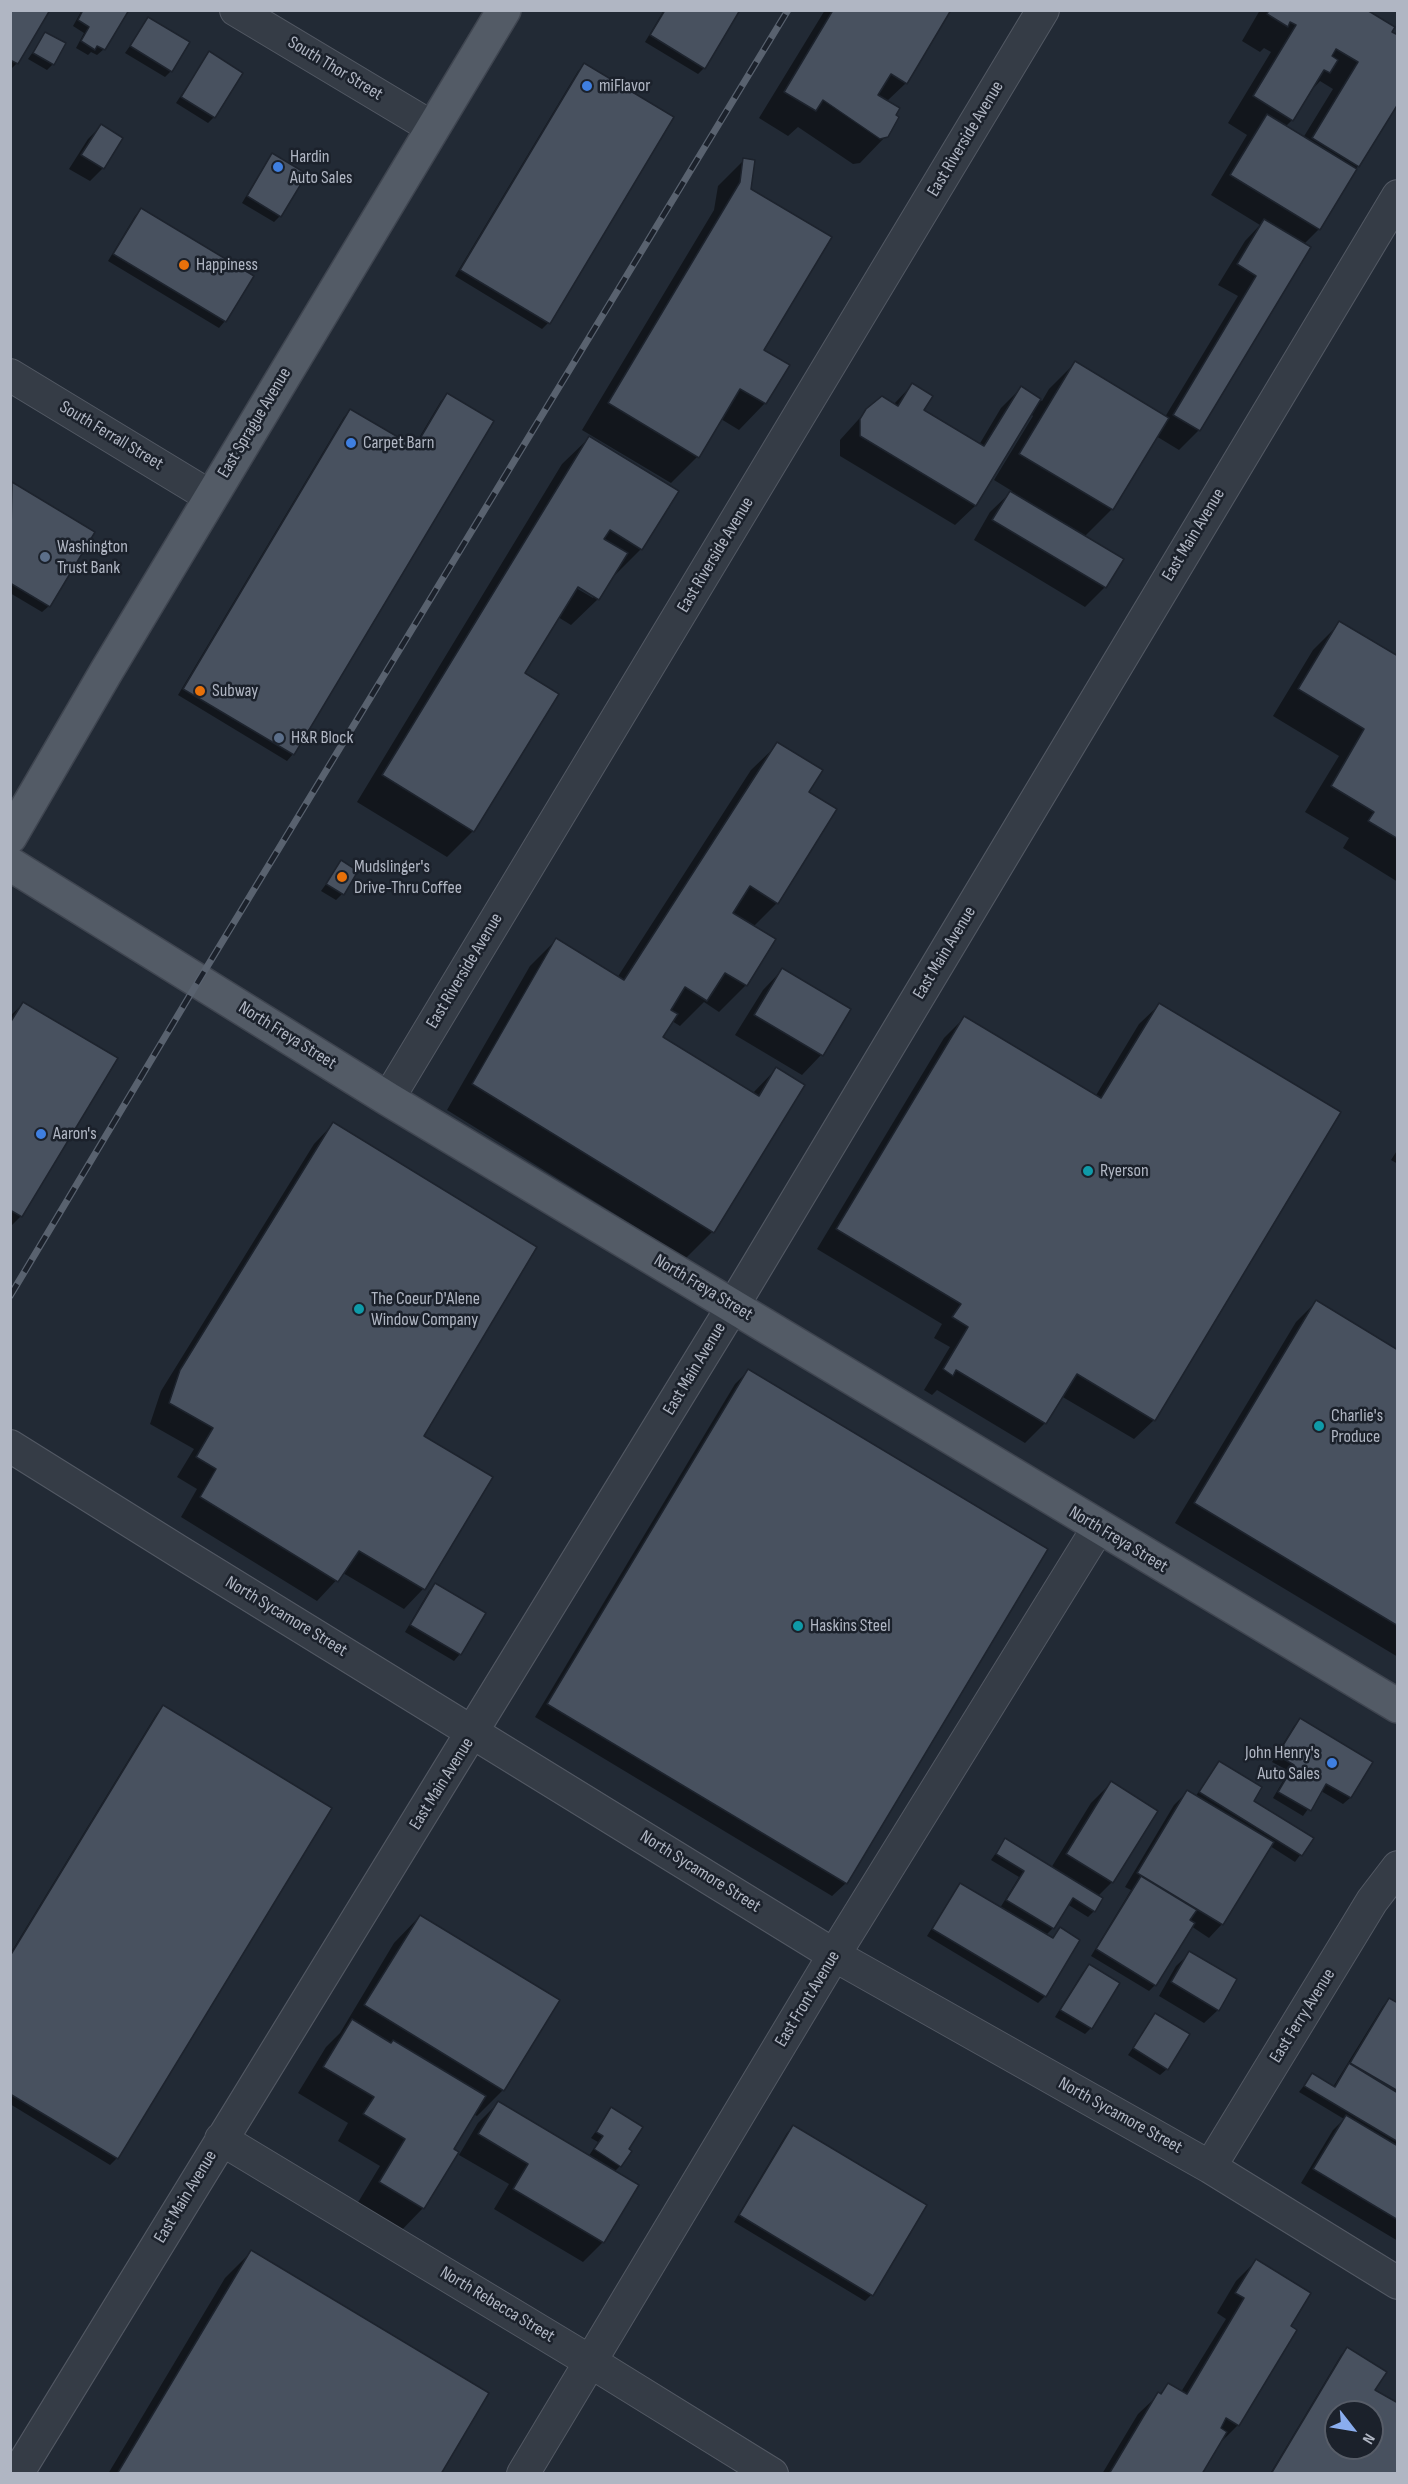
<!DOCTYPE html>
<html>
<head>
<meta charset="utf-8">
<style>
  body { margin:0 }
  #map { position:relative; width:1408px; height:2484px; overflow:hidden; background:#222a35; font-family:"Sofia Sans Condensed",sans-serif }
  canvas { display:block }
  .frame { position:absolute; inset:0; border:12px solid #b0b6c3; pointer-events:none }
  .north { position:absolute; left:1324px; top:2400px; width:60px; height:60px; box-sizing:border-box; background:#1b212b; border:2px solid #575d68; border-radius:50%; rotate:121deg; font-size:16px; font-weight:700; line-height:24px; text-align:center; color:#b0b6c3 }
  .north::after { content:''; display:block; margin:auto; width:21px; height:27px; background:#8aadee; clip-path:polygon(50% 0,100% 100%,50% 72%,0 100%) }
</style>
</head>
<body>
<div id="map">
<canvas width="1408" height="2484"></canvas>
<div class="frame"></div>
<div class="north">N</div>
</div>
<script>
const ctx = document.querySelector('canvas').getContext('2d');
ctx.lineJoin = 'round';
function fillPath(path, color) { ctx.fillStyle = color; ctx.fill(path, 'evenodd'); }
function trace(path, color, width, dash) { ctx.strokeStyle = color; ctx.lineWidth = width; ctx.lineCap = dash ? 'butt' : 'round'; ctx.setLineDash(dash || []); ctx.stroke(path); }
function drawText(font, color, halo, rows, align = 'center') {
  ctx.font = font + ' "Sofia Sans Condensed",sans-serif'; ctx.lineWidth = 5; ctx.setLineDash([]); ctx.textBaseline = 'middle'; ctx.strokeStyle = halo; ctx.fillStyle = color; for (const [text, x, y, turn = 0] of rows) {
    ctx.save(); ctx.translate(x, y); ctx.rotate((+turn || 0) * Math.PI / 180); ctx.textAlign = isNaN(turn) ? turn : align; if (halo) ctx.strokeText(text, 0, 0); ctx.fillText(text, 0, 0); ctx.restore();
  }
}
fillPath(new Path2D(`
  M10 10 17 63 10 70Z
  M82 10H127L104 49 97 55 91 52 88 55 76 48 84 33 73 26Z
  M664 10H738L704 68 698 74 645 42Z
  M825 10H949L906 83 886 102 894 116 886 136 860 163 853 164 798 127 788 136 759 118Z
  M1260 10H1364L1358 166 1319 229 1304 244 1199 430 1179 450 1156 436 1112 509 1084 537 1105 587 1085 607 974 540 990 512 1012 491 994 480 1033 416 1031 414 975 506 955 525 840 456V440L867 410 893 405 912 385 922 410 979 445 1001 408 1021 388 1042 401 1049 389 1075 363 1165 417 1238 296 1218 285 1245 241 1260 225 1211 195 1247 135 1228 123 1271 52 1264 48 1260 52 1242 41ZM1320 81 1333 89 1303 138 1285 127 1292 120 1308 94Z
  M149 19 171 71 165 77 125 53Z
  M46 33 53 64 47 70 28 59Z
  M209 53 214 117 208 123 176 103Z
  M584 65 548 323 542 329 455 276 578 71Z
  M101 126 103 168 90 181 69 169 88 139Z
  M273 155 280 216 274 222 242 203 267 161Z
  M744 160 750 190 765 403 739 430 721 419 697 457 671 483 582 430 714 210 718 186Z
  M141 210 225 321 219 328 108 261 135 216Z
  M447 395 492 422 293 754 287 761 178 695 344 417 351 411 413 448 441 401Z
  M589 438 641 549 615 575 613 574 598 599 571 625 558 617 523 674 473 831 447 857 357 802 562 464ZM572 582 593 594V598L571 585Z
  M12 484 49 606 42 612 10 593V485Z
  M1340 623 1398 658V882L1343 848 1349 838 1305 812 1339 756 1273 716 1313 650Z
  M778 744 807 792 777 903 753 927 774 939 745 986 719 1012 704 1002 680 1026 672 1021 661 1038 752 1094 776 1069 803 1085 712 1232 686 1258 447 1110 530 966 556 940 617 978 751 770Z
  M342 862V894L336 900 321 891Z
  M782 970 849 1010 821 1055 802 1075 735 1035 763 990Z
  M24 1003 21 1216 10 1227V1016Z
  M1159 1005 1154 1420 1134 1439 1061 1396 1045 1423 1025 1443 937 1390 932 1395 924 1390 950 1347 934 1338 942 1324 817 1249 944 1038 964 1018 1095 1097 1139 1024Z
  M333 1124 421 1436 490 1478 423 1589 404 1609 343 1573 317 1601 181 1517 197 1489 177 1477 194 1449 150 1424 161 1391 314 1144Z
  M1398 1149V1164L1391 1160Z
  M1316 1302 1398 1351V1657L1175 1523 1296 1322Z
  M748 1371 846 1883 832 1896 535 1717 735 1384Z
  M435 1585 484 1614 460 1654 454 1661 405 1632 429 1591Z
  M164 1707 330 1808 117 2158 110 2165 10 2104V1954L157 1713Z
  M1300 1720 1371 1762 1350 1798 1343 1804 1321 1791 1303 1816 1273 1798 1289 1771 1272 1762 1294 1726Z
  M1219 1763 1252 1801 1312 1839 1295 1862 1270 1846 1222 1924 1209 1938 1191 1926 1155 1985 1149 1991 1091 1956 1131 1890 1125 1887 1174 1805 1187 1792 1195 1797Z
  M1111 1783 1156 1811 1112 1882 1098 1896 1094 1911 1088 1917 1067 1904 1053 1928 1046 1935 1051 1939 1060 1929 1078 1940 1045 1996 1038 2003 927 1936 955 1891 961 1884 1000 1908 1019 1877 991 1860 1005 1840 1051 1868 1091 1803Z
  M420 1916 503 2090 477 2116 473 2114 452 2149 423 2208 397 2235 354 2209 380 2166 338 2141 348 2123 298 2093 326 2047 340 2033 394 1943Z
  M1190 1953 1218 2010 1204 2023 1159 1996 1176 1966Z
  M1089 1966 1118 1983 1091 2028 1085 2034 1055 2017 1083 1972Z
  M1389 2000 1398 2005V2241L1301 2183 1333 2130 1344 2119 1299 2092 1312 2075 1333 2087 1383 2006Z
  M1155 2015 1167 2069 1160 2075 1128 2055Z
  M498 2103 588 2157 598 2142 591 2138 612 2109 627 2150 620 2166 614 2172 603 2242 583 2262 494 2209 509 2184 459 2155 478 2123Z
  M793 2127 871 2295 865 2301 734 2222 787 2133Z
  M251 2252 439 2474H108L225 2278Z
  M1256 2261 1289 2327 1238 2425 1218 2445 1200 2474H1102L1138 2414 1169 2385 1181 2392 1226 2319 1217 2313 1236 2281Z
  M1347 2349 1373 2390 1398 2474H1270L1341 2355ZM1336 2412H1372V2448H1336Z`), '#0007');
const building = new Path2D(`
  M10 10H50L18 64 10 60Z
  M83 10H129L105 50 97 46 95 50 81 41 89 27 78 20Z
  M665 10H740L705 69 650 35Z
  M833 10H951L907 84 891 74 878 95 900 108 896 115 899 117 888 137 880 139 823 100 816 111 784 92Z
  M1269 10H1367L1395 27 1392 32 1398 35V104L1359 167 1312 138 1358 62 1336 49 1332 56 1338 60 1330 73 1324 70 1293 121 1253 96 1296 25 1290 22 1288 27 1267 14Z
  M148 17 190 42 172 72 130 46Z
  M45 32 66 43 54 65 33 53Z
  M209 51 243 73 215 118 181 97Z
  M584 63 674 117 550 324 460 270Z
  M1267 114 1357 169 1320 230 1230 175Z
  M101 124 123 138 104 169 81 155Z
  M272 153 307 174 281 217 247 196Z
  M743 158 755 160 751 189 832 237 764 350 790 365 766 404 740 389 699 458 608 403 740 182Z
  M141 208 254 276 226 322 113 254Z
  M1264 219 1311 247 1200 431 1173 415 1256 276 1237 264Z
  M1075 361 1169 418 1113 510 1019 454Z
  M912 383 933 396 924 410 984 446 1021 386 1041 399 976 506 860 436V419L866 409 882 396 898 406Z
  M447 393 494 421 294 755 183 689 350 409 415 447Z
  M589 436 679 491 642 550 610 530 604 539 628 553 599 600 578 587 525 673 559 694 474 832 382 775Z
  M12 482 95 532 50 607 10 583Z
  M1010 491 1124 559 1106 588 992 520Z
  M1339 621 1398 656V839L1368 821 1374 812 1331 786 1364 729 1298 689Z
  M777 742 823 770 809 792 837 809 778 904 750 886 733 913 776 939 747 986 725 973 707 1001 685 987 671 1010 678 1014 663 1037 759 1096 776 1067 805 1085 714 1233 472 1084 556 938 624 980Z
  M341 860 358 871 344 895 326 884Z
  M782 968 851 1009 823 1056 754 1015Z
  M23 1002 118 1058 22 1217 10 1210V1023Z
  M1159 1003 1341 1112 1155 1421 1077 1374 1046 1424 956 1370 953 1376 943 1369 968 1327 952 1317 961 1304 836 1229 964 1016 1101 1098Z
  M333 1122 537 1247 424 1436 493 1477 425 1590 359 1551 338 1582 200 1497 216 1469 196 1457 213 1428 169 1403 180 1370Z
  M1316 1300 1398 1350V1626L1194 1503Z
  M748 1369 1048 1549 847 1884 547 1704Z
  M435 1583 486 1613 461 1655 410 1625Z
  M163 1705 332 1808 118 2159 10 2094V1956Z
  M1300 1718 1373 1762 1351 1798 1326 1784 1311 1811 1278 1792 1294 1765 1277 1755Z
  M1219 1761 1262 1787 1254 1801 1314 1838 1302 1856 1199 1792Z
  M1111 1781 1158 1811 1113 1883 1066 1854Z
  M1187 1790 1274 1842 1223 1925 1137 1873Z
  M1005 1838 1103 1898 1095 1912 1073 1898 1054 1929 1006 1900 1024 1871 996 1854Z
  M1141 1876 1197 1910 1190 1920 1195 1923 1156 1986 1096 1949Z
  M960 1883 1053 1938 1060 1927 1080 1940 1046 1997 932 1929Z
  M420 1915 560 2000 504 2091 364 2005Z
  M1189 1951 1237 1979 1219 2011 1171 1982Z
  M1089 1964 1120 1983 1092 2029 1060 2010Z
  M1389 1998 1398 2003V2091L1350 2063Z
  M1155 2013 1190 2034 1168 2070 1133 2048Z
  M352 2019 391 2043 393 2040 486 2096 454 2149 459 2152 424 2209 379 2182 405 2139 363 2114 374 2097 323 2067Z
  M1349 2063 1398 2093V2142L1304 2086 1312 2073 1335 2087Z
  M498 2101 639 2185 604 2243 513 2189 528 2164 478 2134Z
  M611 2107 643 2127 629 2149 632 2151 621 2167 594 2149 603 2136 596 2132Z
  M1346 2115 1398 2146V2220L1313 2169Z
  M793 2125 927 2205 873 2296 739 2215Z
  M251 2250 489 2393 441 2474H117Z
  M1256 2259 1311 2293 1291 2326 1297 2330 1239 2426 1226 2418 1221 2428 1227 2432 1202 2474H1109L1158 2392 1161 2394 1168 2383 1187 2394 1244 2298 1235 2293Z
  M1347 2347 1387 2372 1375 2390 1398 2403V2474H1271ZM1336 2412H1372V2448H1336Z`);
fillPath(building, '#48515f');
trace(building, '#1d232d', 1.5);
const street = new Path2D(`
  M236 10 433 128
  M10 375 211 497
  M388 1099 1043 10
  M10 1446 178 1551 834 1955 1210 2167 1398 2283
  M221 2139 591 2362 772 2474
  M1210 2167 1372 1901 1398 1867
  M17 2474 733 1306 1398 196
  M523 2474 834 1955 1098 1528`);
const primary = new Path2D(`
  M10 837 106 672 504 10
  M10 864 388 1099 1398 1706`);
trace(street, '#535964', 34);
trace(primary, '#3f4550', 36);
trace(street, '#353c46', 32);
trace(primary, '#535b66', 33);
const rail = new Path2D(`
  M10 1296 199 980 788 10`);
trace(rail, '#59626f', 7);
trace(rail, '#1b212b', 4.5, [14]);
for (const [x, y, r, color] of [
  [587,86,6,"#3f7fe0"],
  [278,167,6,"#3f7fe0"],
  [184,265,6,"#e8710a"],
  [351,443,6,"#3f7fe0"],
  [45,557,6,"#5c6f8a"],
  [200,691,6,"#e8710a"],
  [279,738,6,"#5c6f8a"],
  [342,877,6,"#e8710a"],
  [41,1134,6,"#3f7fe0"],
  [1088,1171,6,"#0f9aa8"],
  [359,1309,6,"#0f9aa8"],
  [1319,1426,6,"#0f9aa8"],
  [798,1626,6,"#0f9aa8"],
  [1332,1763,6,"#3f7fe0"]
]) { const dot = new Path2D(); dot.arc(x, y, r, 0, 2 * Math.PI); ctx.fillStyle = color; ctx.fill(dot); trace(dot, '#1b212b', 2); }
drawText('18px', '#b0b6c3', '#1b212b', [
  ["South Thor Street",335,69,31],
  ["East Riverside Avenue",966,139,-59],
  ["East Sprague Avenue",255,423,-59],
  ["South Ferrall Street",111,436,31],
  ["East Main Avenue",1194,535,-59],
  ["East Riverside Avenue",716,555,-59],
  ["East Main Avenue",945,953,-59],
  ["East Riverside Avenue",465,971,-59],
  ["North Freya Street",287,1036,32],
  ["North Freya Street",703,1288,31],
  ["East Main Avenue",695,1369,-59],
  ["North Freya Street",1118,1540,31],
  ["North Sycamore Street",286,1617,31],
  ["East Main Avenue",442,1784,-58],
  ["North Sycamore Street",700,1872,32],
  ["East Front Avenue",808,1999,-59],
  ["East Ferry Avenue",1303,2016,-58],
  ["North Sycamore Street",1120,2116,29],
  ["East Main Avenue",186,2197,-59],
  ["North Rebecca Street",497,2305,31]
]);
drawText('18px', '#b0b6c3', '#1b212b', [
  ["miFlavor",599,86],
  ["Hardin",290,157],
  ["Auto Sales",290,178],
  ["Happiness",196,265],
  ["Carpet Barn",363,443],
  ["Washington",57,547],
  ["Trust Bank",57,568],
  ["Subway",212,691],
  ["H&R Block",291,738],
  ["Mudslinger's",354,867],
  ["Drive-Thru Coffee",354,888],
  ["Aaron's",53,1134],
  ["Ryerson",1100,1171],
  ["The Coeur D'Alene",371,1299],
  ["Window Company",371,1320],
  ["Charlie's",1331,1416],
  ["Produce",1331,1437],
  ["Haskins Steel",810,1626],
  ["John Henry's",1320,1753,"right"],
  ["Auto Sales",1320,1774,"right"]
], 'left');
</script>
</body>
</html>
